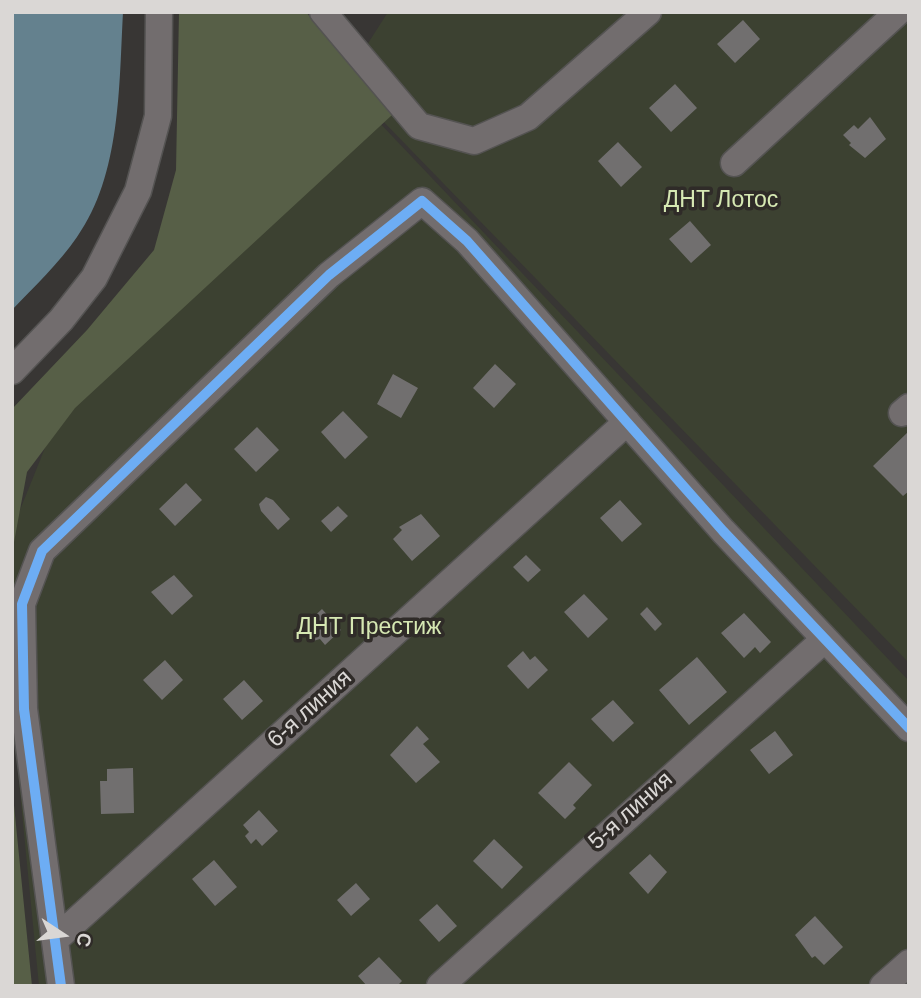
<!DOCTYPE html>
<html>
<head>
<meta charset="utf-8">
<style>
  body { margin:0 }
  #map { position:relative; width:921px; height:998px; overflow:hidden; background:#383634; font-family:Helvetica,sans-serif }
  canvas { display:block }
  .frame { position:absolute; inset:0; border:14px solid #dad7d5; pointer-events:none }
  .north { position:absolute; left:28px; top:900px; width:70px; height:70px; -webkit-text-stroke:5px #2f2b28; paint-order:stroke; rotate:103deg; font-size:19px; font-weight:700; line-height:28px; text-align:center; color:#dad7d5 }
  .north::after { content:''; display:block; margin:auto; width:24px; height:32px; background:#dad7d5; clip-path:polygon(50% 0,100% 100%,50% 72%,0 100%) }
</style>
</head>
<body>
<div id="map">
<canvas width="921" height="998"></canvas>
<div class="frame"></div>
<div class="north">С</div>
</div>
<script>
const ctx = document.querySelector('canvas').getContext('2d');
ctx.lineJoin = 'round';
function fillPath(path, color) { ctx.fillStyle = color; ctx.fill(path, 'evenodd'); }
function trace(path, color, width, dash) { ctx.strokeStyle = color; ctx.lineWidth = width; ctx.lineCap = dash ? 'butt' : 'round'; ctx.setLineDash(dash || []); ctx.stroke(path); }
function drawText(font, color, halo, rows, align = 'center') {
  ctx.font = font + ' Helvetica,sans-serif'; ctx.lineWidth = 7; ctx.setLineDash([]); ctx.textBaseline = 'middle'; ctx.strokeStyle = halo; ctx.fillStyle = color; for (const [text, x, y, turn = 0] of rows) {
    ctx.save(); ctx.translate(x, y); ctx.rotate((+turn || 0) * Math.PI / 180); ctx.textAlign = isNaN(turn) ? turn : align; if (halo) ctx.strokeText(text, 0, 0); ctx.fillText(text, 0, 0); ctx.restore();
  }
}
fillPath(new Path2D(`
  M388 12H909V663L344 81Z
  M375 118 909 681V986H39L12 711V530L63 403Z`), '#3c4131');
fillPath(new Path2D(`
  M179 12H306L392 115 75 408 27 472 12 553V409L87 330 154 250 176 170Z
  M12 785 32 986H12Z`), '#575f47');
fillPath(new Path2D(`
  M12 12H123C119 85 121 175 77 237 59 263 34 287 12 310Z`), '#64818e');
fillPath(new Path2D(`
  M743 20 760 39 735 63 717 44Z
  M675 84 697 108 671 132 649 108Z
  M870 117 886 139 865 158 849 145 851 143 843 135 854 125 858 129Z
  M618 142 642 167 621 187 598 161Z
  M690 221 711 245 691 263 669 239Z
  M495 364 516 384 494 408 473 388Z
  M393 374 418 388 401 418 377 404Z
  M343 411 368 437 345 459 321 432Z
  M257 427 279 450 256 472 234 449Z
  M909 431V491L903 496 873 466Z
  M186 483 202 500 175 526 159 509Z
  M266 497 273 500 290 519 278 530 261 511 259 504Z
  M620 500 642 524 622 542 600 518Z
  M338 506 348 516 331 532 321 521Z
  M421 514 440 536 412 561 393 539 402 530 399 527Z
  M526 555 541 570 528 582 513 567Z
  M174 575 193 596 172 615 151 592Z
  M584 594 608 619 588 638 564 612Z
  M647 607 662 624 655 631 640 614Z
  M322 609 341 630 325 645 320 639 313 641 309 636 311 630 306 624Z
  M744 613 771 642 760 653 755 647 744 658 721 633Z
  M523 651 530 660 535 656 548 670 528 689 507 666Z
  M697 657 727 692 689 725 659 690Z
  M165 660 183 680 162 700 143 680Z
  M244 680 263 701 242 720 223 699Z
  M613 700 634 723 613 742 591 719Z
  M417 726 429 739 423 744 440 762 416 783 390 755Z
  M775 731 793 755 769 774 750 750Z
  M569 762 592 785 573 805 576 808 565 819 538 793Z
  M133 768 134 813 101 814 100 781H107V769Z
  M259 810 278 831 262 846 256 839 251 844 245 836 249 832 243 825Z
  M494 839 523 867 502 889 473 861Z
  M650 854 667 872 648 894 629 873Z
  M214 860 237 887 215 906 192 879Z
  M356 883 370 899 351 916 337 900Z
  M437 904 457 926 439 942 419 920Z
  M815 916 843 947 824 965 815 956 812 958 795 935Z
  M379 957 402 981 397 986H367L358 976Z`), '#716f6f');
const minor = new Path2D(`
  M323 12 419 126 474 141 528 117 648 12
  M734 163 898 12
  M12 371 61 320 94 278 138 191 158 116 159 12
  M902 413 909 407
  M56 939 627 422
  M61 986 24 709 22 604 42 551 329 275 422 201 467 241 723 531 909 728
  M440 986 825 639
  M883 986 909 963`);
trace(minor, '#545352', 29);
trace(minor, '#726d6e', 26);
trace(new Path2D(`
  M61 986 24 709 22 604 42 551 329 275 422 201 467 241 723 531 909 728`), '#6dadf4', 10);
drawText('23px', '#d6e8b3', '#2f2b28', [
  ["ДНТ Лотос",721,201],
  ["ДНТ Престиж",369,628]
]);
drawText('23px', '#dad7d5', '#2f2b28', [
  ["6-я линия",310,709,-42],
  ["5-я линия",631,811,-42]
]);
</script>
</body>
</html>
